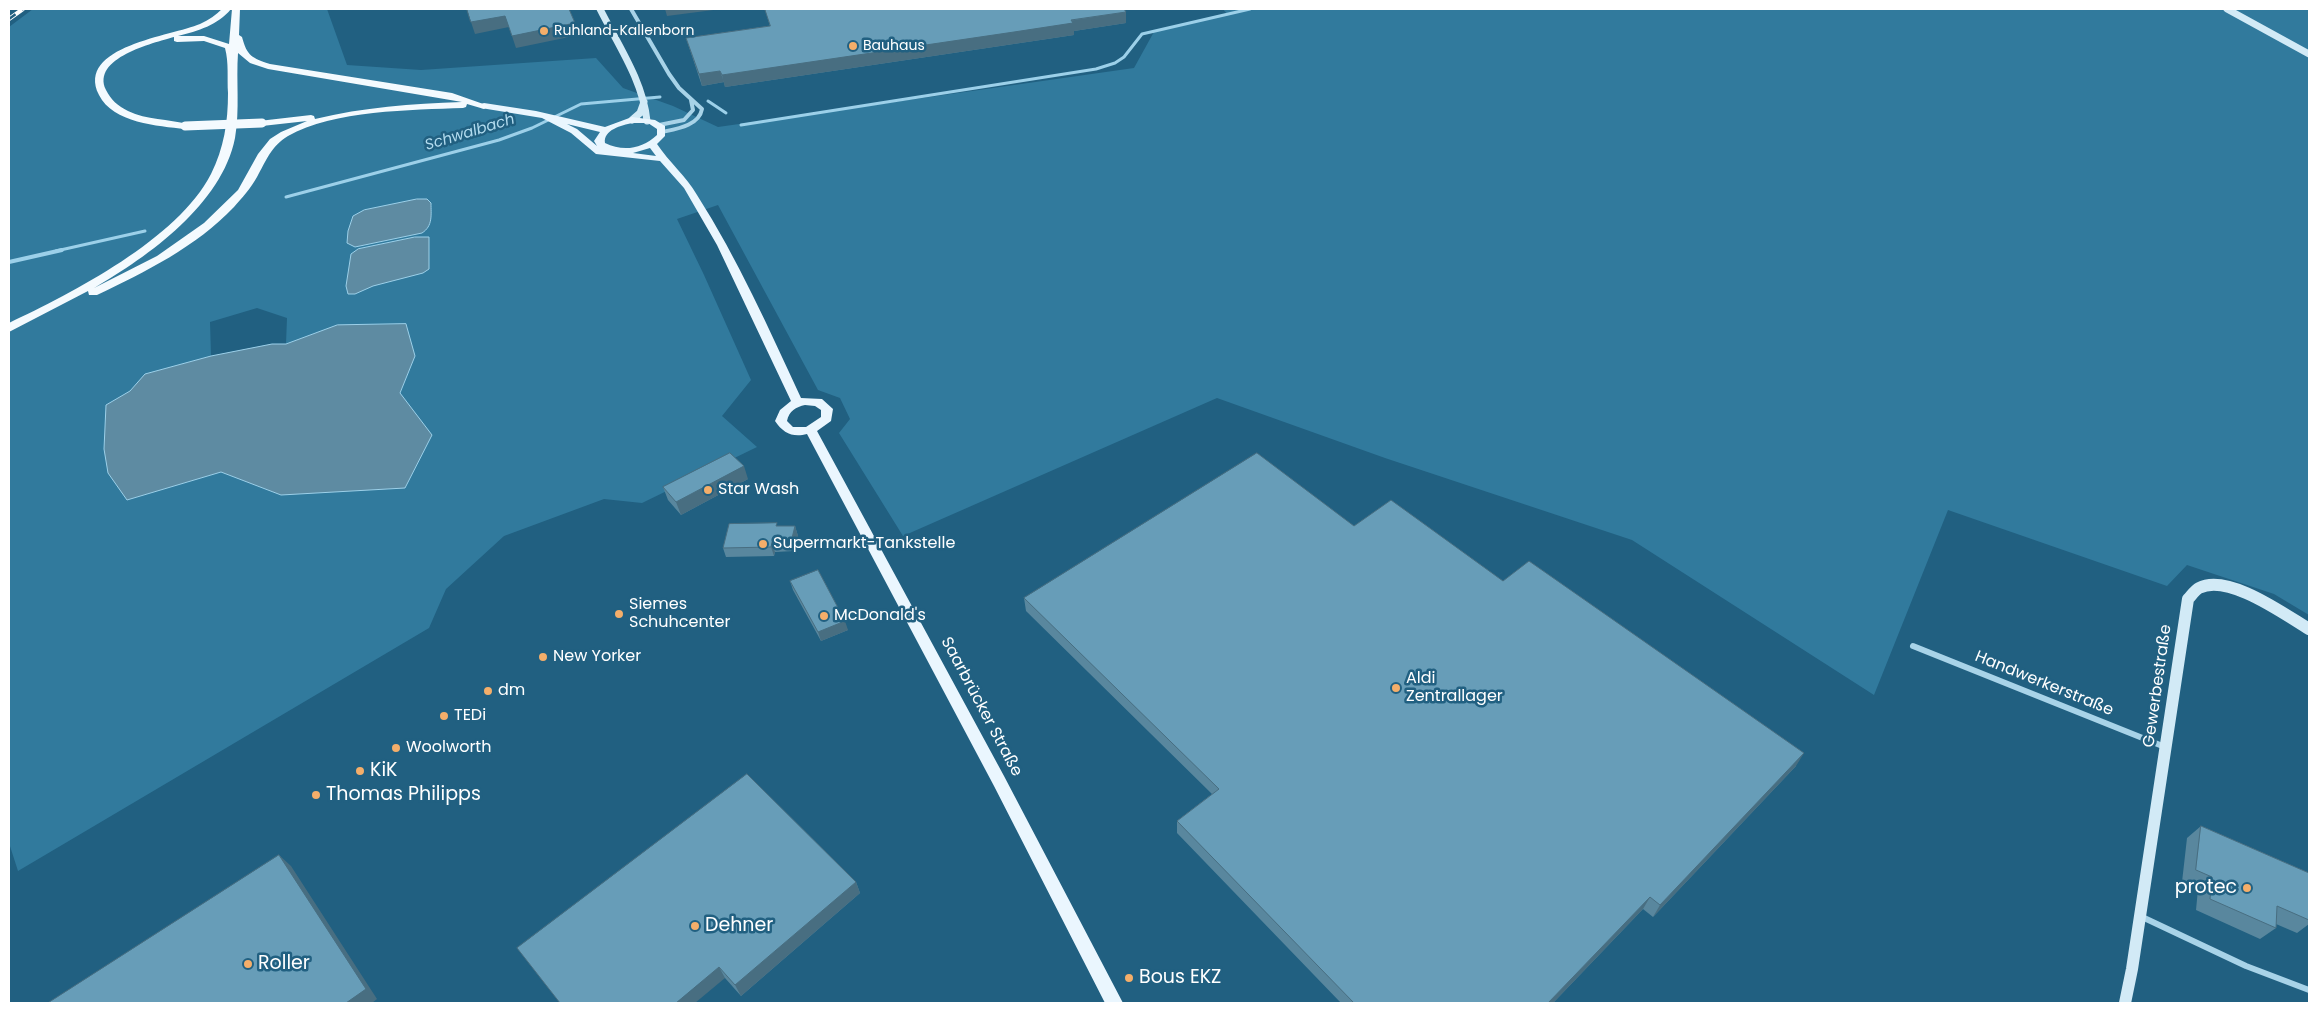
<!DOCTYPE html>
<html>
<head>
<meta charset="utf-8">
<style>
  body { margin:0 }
  #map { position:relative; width:2318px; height:1012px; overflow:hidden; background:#216081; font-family:Poppins,sans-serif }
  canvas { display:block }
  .frame { position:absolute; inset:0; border:10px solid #fff; pointer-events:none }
</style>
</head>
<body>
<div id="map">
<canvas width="2318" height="1012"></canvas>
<div class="frame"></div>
</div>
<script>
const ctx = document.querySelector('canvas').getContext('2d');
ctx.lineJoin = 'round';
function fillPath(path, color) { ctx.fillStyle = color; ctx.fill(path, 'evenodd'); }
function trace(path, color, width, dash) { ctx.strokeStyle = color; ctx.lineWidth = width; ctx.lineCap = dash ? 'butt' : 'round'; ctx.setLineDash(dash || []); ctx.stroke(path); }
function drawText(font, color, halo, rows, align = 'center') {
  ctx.font = font + ' Poppins,sans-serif'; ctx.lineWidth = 5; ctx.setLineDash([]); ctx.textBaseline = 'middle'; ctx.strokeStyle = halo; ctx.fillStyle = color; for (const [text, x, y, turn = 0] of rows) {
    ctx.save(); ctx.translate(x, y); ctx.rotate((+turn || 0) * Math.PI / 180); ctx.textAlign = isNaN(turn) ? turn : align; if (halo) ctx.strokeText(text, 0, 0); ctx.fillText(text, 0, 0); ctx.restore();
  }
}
fillPath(new Path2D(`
  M33 9H327L347 65 421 70 596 58 623 88 673 106 718 127 1134 68 1155 30 1227 14 1223 9H2309V615L2274 594 2187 565 2167 586 1948 510 1874 695 1632 540 1385 458 1217 398 903 536 839 433 850 419 840 398 818 390 718 205 677 219 704 275 751 380 722 416 757 447 642 503 604 499 504 536 446 589 429 628 18 871 9 843V27ZM257 308 287 318 286 344 337 325 415 356 400 393 281 495 221 472 127 500 104 449 106 405 130 391 146 374 211 356 210 322Z`), '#317a9d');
const water = new Path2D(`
  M417 199H427L431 203C431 215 433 226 422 233L355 247 347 243 348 231 353 216 364 210Z
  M415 237H429V269L423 273 373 286 355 294H348L346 286 351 254 358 249Z
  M406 324 415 356 400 393 432 435 405 488 281 495 221 472 127 500 108 473 104 449 106 405 130 391 145 374 211 356 272 344H286L337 325Z`);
fillPath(water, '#5e8ba2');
trace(water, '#9cd0e9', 1);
trace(new Path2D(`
  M708 101 726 113
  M741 125 1096 69 1115 63 1124 57 1142 34 1250 9
  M286 197 499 140 532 128 581 104 660 97
  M56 251 145 231`), '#9cd0e9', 3);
trace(new Path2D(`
  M9 262 62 250`), '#9cd0e9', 4);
trace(new Path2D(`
  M631 9 669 74 679 88 702 109C699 126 676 129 662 132
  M659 125 684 120 693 110 691 100`), '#a8d3e8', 4);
trace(new Path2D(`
  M1913 646 2165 747
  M2140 916 2246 966 2309 990`), '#a8d3e8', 6);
trace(new Path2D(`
  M600 9C618 45 643 81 647 121
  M2227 9 2309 54
  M632 120 640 113 644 102`), '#d2eaf6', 7);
trace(new Path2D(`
  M2125 1003 2132 969 2188 599C2191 596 2195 590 2199 588 2228 573 2284 614 2309 629`), '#d2eaf6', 12);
fillPath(new Path2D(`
  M484 103 536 111 605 127 632 117 655 120 665 126V136L657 144C669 162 686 176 697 195 738 259 769 329 801 398L822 399 833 409 831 421 817 431 1004 776 1123 1003H1105L994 786 807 434C793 438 783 433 775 421L780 410 791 401 717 245 684 188 660 161 596 154 571 133 542 118 481 108V104ZM632 123H648L657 129V135C642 149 623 152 605 143 603 130 622 125 632 123ZM567 124 600 132 594 141 597 146 577 129ZM650 148 656 156 633 153ZM805 405 815 406 821 410V417L806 427H793L787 421C789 411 796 407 805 405Z`), '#eaf6fe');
fillPath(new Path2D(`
  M222 9H231C218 25 198 31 178 36H204L229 44 232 9H240L239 35 242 37C247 56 252 58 270 64L452 93 489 106 484 109 467 104 466 107 463 108C412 110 333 110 288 136 271 146 266 161 257 177 251 188 242 198 234 207 196 247 145 272 97 295H89L88 291 9 332V323C72 293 178 239 211 174 224 148 228 122 228 93 227 78 229 63 225 48L204 41 177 42 174 41V37C153 43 91 58 106 90 111 100 118 106 128 111 147 120 168 119 188 124V128L185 129C158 126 113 123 99 95 75 46 172 36 200 24 209 20 216 15 222 9ZM238 53 250 63 268 69 462 102C411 104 364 107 315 119L314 116 311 115 259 121 257 123 262 126 307 121 281 132 270 139 258 154 238 190 204 223 157 256 94 288C149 256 222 204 235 138 240 110 236 81 238 53Z`), '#f4fafe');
const rail = new Path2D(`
  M9 19 23 9`);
trace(rail, '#fff', 4);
trace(rail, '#216081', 2.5, [8]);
trace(new Path2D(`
  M185 126 262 123`), '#f4fafe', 9);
fillPath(new Path2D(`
  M1126 12V23L1074 31V35L725 87 724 82 702 86 686 38 769 26Z
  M748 479 681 515 668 500 663 487Z
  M778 526H795L798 536 794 551 775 552 774 556 726 557 723 548Z
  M1354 526 1796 766 1653 917 1643 909 1553 1003H1341L1177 833V821L1212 794 1026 611 1024 598Z
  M790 581 848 630 821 641 793 590Z
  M2201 826 2309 873V924L2297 933 2276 924V928L2260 939 2196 910 2198 889 2182 882 2187 838Z
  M856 882 860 893 741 996 725 978 560 1003Z`), '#59879e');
fillPath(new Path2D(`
  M665 9H721L667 16Z
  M1126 12V23L1074 31V35L725 87 722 75Z
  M505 16 509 27 475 34 471 22Z
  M575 23 579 35 516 48 512 36Z
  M720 71 724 82 702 86 699 74Z
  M744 466 748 479 681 515 676 502Z
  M795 526 798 536 794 551 791 542Z
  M772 542 775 552 774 556 771 547Z
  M845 621 848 630 821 641 818 632Z
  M1804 753 1796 766 1653 917 1660 905Z
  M279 855 291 866 377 999 372 1003H346Z
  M856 882 860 893 741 996 735 985Z
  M1650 897 1643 909 1553 1003H1548Z
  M719 967 725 978 695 1003H676Z`), '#486e81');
const building = new Path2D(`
  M467 9H569L575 23 512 36 505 16 471 22Z
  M765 9H1124L1126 12 1071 20 1073 23 1014 32 722 75 720 71 699 74 686 38 770 26Z
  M730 453 744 466 676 502 663 487Z
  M1257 453 1354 526 1391 500 1503 581 1529 561 1804 753 1660 905 1650 897 1548 1003H1354L1177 821 1219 789 1024 598Z
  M777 523 776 526H795L791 542H772L771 547 723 548 729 524Z
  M818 570 845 621 818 632 790 581Z
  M747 774 856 882 735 985 719 967 676 1003H560L517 948Z
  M2201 826 2309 873V920L2277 906 2276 928 2210 899 2212 877 2196 870Z
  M279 855 366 989 346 1003H48Z`);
fillPath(building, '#679db8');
trace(building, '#486e81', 1);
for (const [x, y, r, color] of [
  [544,31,5,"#f4ae6a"],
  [853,46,5,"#f4ae6a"],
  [708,490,5,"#f4ae6a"],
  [763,544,5,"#f4ae6a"],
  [619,614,5,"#f4ae6a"],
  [824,616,5,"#f4ae6a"],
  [543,657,5,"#f4ae6a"],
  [1396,688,5,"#f4ae6a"],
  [488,691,5,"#f4ae6a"],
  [444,716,5,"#f4ae6a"],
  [396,748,5,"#f4ae6a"],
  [360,771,5,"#f4ae6a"],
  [316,795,5,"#f4ae6a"],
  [2247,888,5,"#f4ae6a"],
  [695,926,5,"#f4ae6a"],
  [248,964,5,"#f4ae6a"],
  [1129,978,5,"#f4ae6a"]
]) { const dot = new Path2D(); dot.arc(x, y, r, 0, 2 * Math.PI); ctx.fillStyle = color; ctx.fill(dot); trace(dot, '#216081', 2); }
drawText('14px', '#fff', '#216081', [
  ["Ruhland-Kallenborn",554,31],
  ["Bauhaus",863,46]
], 'left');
drawText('italic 15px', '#b3dcef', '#216081', [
  ["Schwalbach",470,133,-17]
]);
drawText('16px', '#fff', '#216081', [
  ["Star Wash",718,490],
  ["Supermarkt-Tankstelle",773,544],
  ["Siemes",629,605],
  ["Schuhcenter",629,623],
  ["McDonald's",834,616],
  ["New Yorker",553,657],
  ["Aldi",1406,679],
  ["Zentrallager",1406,697],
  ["dm",498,691],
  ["TEDi",454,716],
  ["Woolworth",406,748]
], 'left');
drawText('16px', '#fff', '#216081', [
  ["Handwerkerstraße",2044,684,22],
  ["Gewerbestraße",2158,686,-82],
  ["Saarbrücker Straße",981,707,62]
]);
drawText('19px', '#fff', '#216081', [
  ["KiK",370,771],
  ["Thomas Philipps",326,795],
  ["protec",2237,888,"right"],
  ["Dehner",705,926],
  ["Roller",258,964],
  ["Bous EKZ",1139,978]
], 'left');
</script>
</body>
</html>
